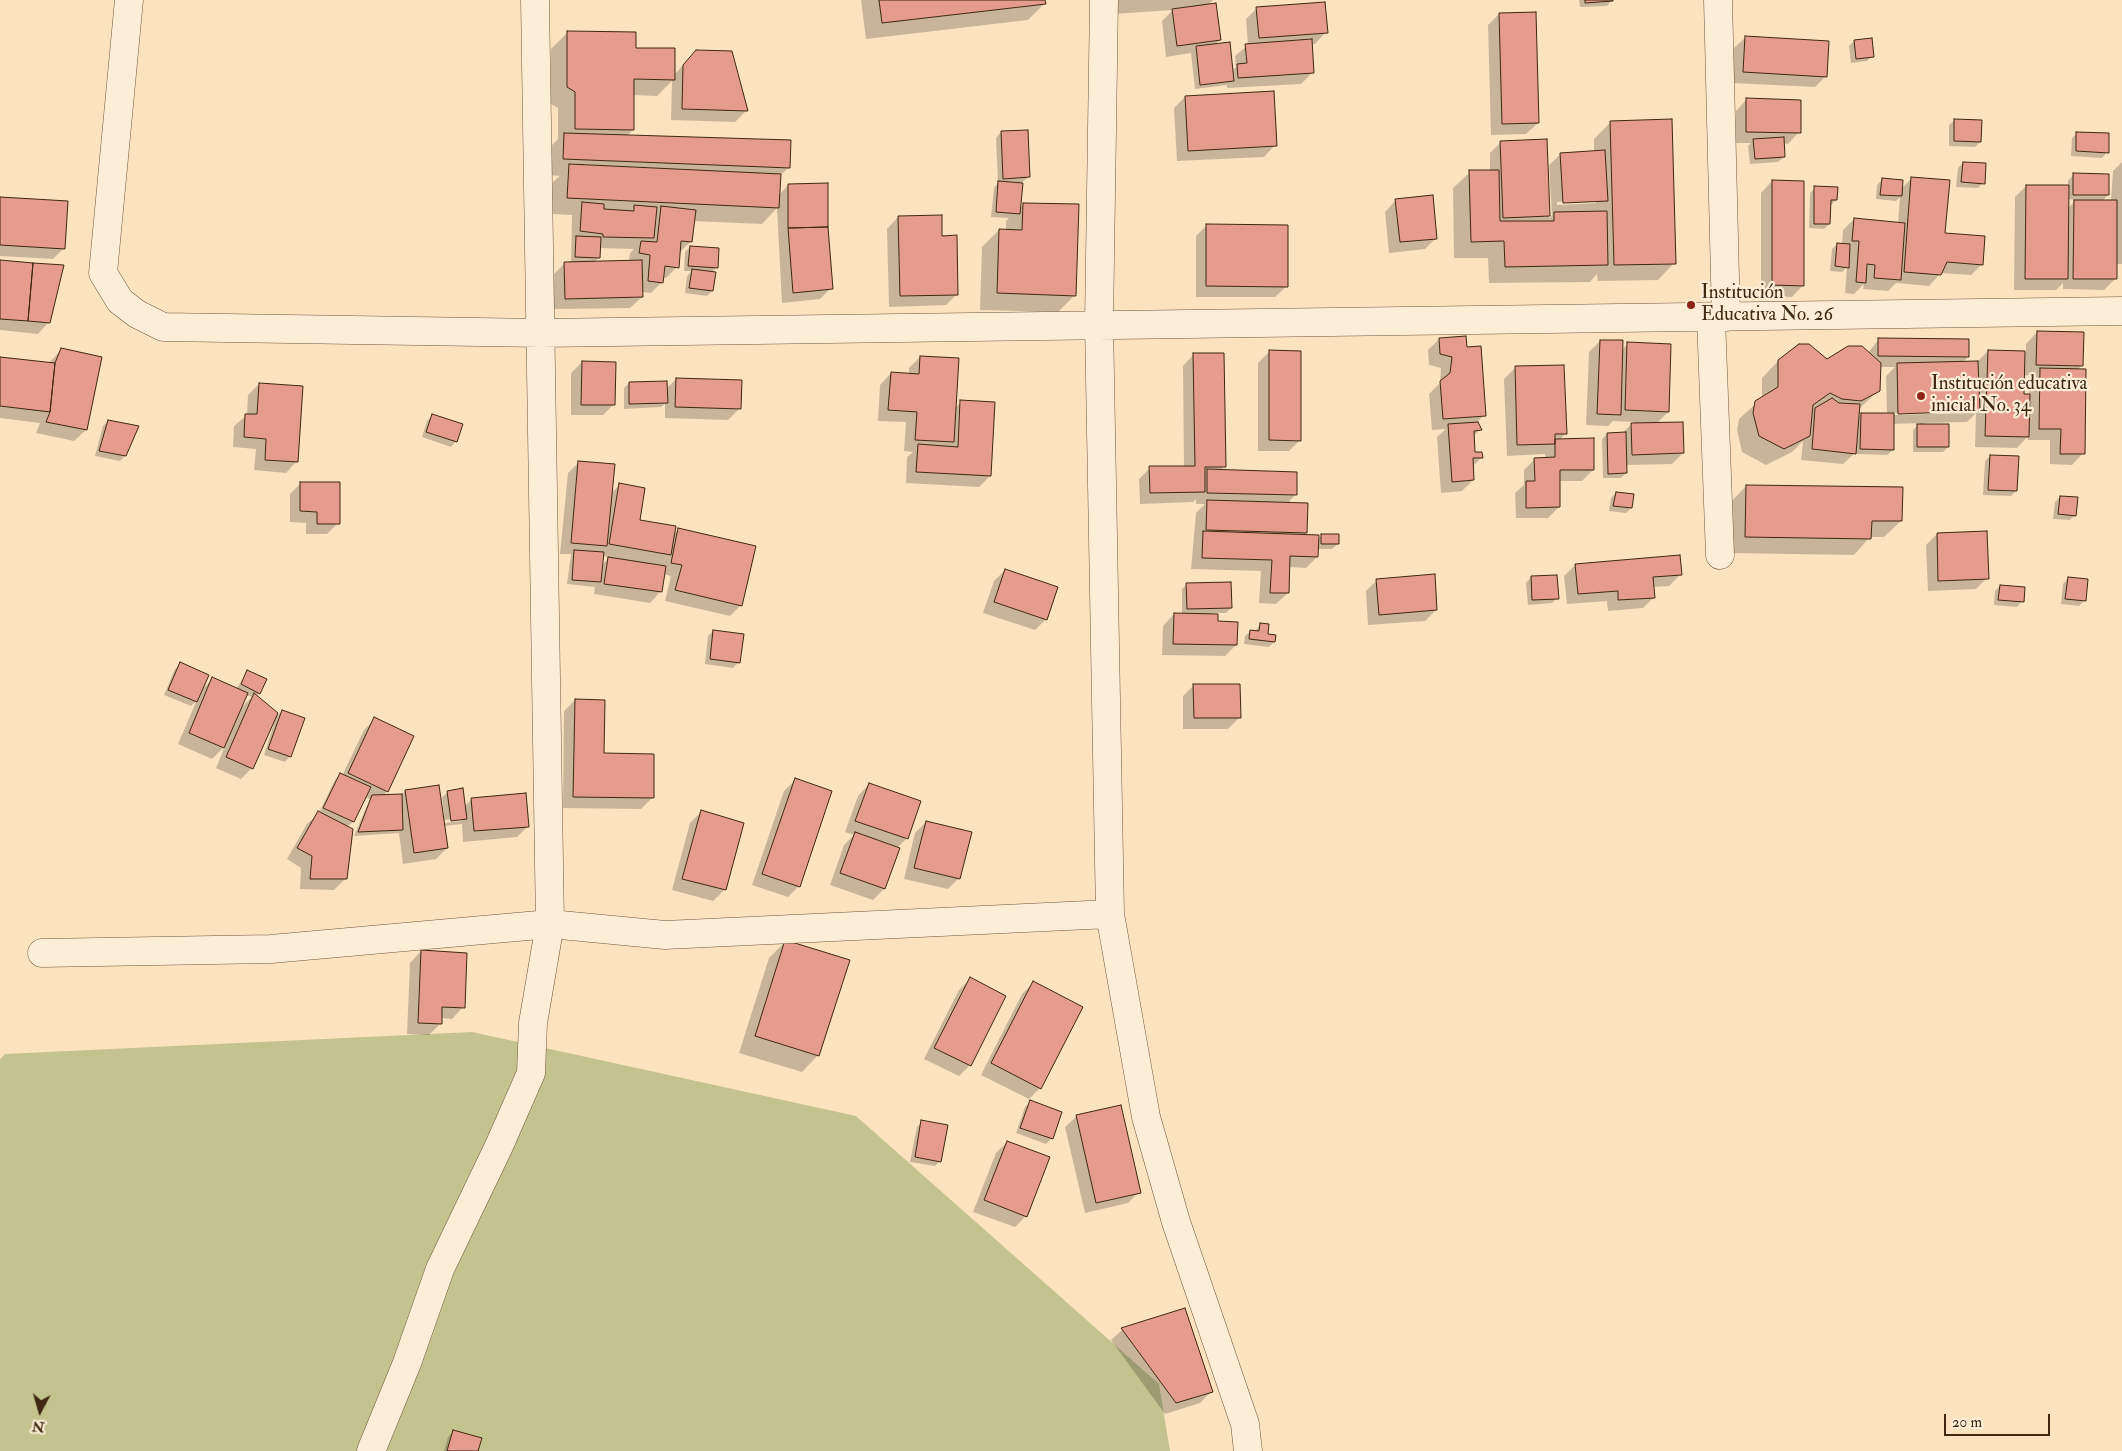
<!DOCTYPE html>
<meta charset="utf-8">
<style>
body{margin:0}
#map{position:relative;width:2122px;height:1451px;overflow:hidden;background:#fbe3c0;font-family:"IM FELL Double Pica",serif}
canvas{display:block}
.north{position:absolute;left:15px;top:1386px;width:50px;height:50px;-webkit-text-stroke:4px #fcedd6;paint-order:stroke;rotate:186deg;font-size:14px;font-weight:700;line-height:20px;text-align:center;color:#3f2710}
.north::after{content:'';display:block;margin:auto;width:18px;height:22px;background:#3f2710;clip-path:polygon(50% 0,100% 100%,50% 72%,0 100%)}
.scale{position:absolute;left:1944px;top:1414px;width:106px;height:22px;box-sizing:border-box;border:2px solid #3f2710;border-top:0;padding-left:6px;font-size:15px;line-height:18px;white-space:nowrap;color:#3f2710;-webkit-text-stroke:4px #fcedd6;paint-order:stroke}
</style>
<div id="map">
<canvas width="2122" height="1451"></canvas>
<div class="north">N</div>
<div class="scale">20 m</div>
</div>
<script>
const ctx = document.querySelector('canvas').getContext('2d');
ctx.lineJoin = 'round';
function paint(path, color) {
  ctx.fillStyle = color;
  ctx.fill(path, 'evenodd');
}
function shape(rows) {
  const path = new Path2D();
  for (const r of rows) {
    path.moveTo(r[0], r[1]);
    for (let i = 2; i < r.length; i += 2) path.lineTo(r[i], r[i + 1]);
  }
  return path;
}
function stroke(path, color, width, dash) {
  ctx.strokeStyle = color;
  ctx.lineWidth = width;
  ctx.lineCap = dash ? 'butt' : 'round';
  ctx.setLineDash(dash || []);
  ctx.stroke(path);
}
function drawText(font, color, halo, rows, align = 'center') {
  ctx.font = font + ' "IM FELL Double Pica",serif';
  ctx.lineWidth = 4.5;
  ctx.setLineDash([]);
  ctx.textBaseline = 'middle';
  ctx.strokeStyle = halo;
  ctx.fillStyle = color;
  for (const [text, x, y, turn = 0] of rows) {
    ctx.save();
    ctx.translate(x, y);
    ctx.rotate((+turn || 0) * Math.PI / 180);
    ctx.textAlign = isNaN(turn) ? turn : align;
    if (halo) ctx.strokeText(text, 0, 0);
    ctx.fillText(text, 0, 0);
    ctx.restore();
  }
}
const green = shape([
 [472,1032,856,1116,1159,1384,1170,1451,0,1451,0,1059,5,1054]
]);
const shadow = shape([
 [861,0,1044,0,1045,3,1028,20,866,39],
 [1112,0,1213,0,1208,5,1220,40,1214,45,1232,70,1236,67,1235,56,1248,45,1246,19,1257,8,1326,32,1315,44,1311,44,1313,72,1301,84,1227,88,1227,85,1195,89,1191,53,1166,57,1162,21,1173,10,1113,14],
 [1579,0,1612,0,1607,6,1580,7],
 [1499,14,1538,123,1526,134,1491,135,1488,25],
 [568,32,635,50,673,76,685,63,746,111,735,122,671,120,672,81,657,96,633,95,633,129,627,136,789,167,780,176,779,195,788,185,826,185,831,288,820,299,782,303,777,208,762,224,693,221,691,241,680,252,677,267,666,278,663,278,662,282,651,293,642,292,642,297,630,308,554,309,554,274,565,263,571,263,572,215,551,214,553,182,560,176,547,175,547,150,558,139,558,108,551,104,551,49],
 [599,248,634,249,630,253,629,262,594,262,599,258],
 [1746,37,1826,76,1815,87,1732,83,1734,48],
 [1854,41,1872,56,1867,61,1851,63,1849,46],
 [1185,97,1275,145,1264,157,1177,161,1174,108],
 [1747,99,1799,132,1788,144,1783,143,1784,157,1778,162,1750,164,1748,146,1751,143,1735,143,1736,111],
 [1955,120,1980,142,1975,147,1949,146,1949,125],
 [1611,122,1674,263,1658,280,1598,281,1597,274,1590,282,1489,283,1488,258,1454,258,1453,188,1470,172,1490,171,1490,153,1501,142,1545,141,1549,219,1552,215,1549,165,1561,154,1594,152,1594,139],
 [1596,200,1596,203,1557,205,1557,202],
 [1001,132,1029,177,1022,182,1020,208,1023,204,1075,295,1058,312,980,310,982,247,999,230,1006,230,1006,221,1009,218,991,217,994,188,998,183,996,138],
 [2077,133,2107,152,2102,158,2071,156,2072,138],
 [2122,162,2122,264,2115,264,2115,279,2104,290,2063,289,2063,283,2056,290,2014,290,2015,197,2026,186,2068,187,2068,180,2074,175,2108,195,2102,201,2111,201,2113,171],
 [2068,199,2076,200,2068,208],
 [1963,163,1983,183,1978,188,1956,187,1958,168],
 [1912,178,1944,234,1982,264,1971,275,1941,273,1929,286,1896,283,1888,291,1863,289,1864,284,1854,294,1845,293,1847,267,1842,272,1830,271,1832,249,1837,244,1842,244,1843,230,1854,219,1898,223,1900,197,1896,201,1876,199,1877,185,1883,179,1901,189],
 [1772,181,1803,285,1792,297,1761,296,1761,193],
 [1815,188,1836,200,1831,205,1829,224,1824,229,1809,228,1810,193],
 [0,198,64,248,53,259,0,256],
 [1396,200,1436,238,1425,249,1389,253,1385,212],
 [898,217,941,237,957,294,946,305,889,307,887,229],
 [1207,225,1287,286,1275,297,1196,297,1196,236],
 [690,247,716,268,711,273,712,291,707,296,685,293,687,276,692,271,684,271,685,252],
 [0,261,49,322,38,334,0,330],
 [2037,332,2082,365,2077,370,2083,453,2072,465,2050,464,2050,440,2028,440,2028,436,2017,448,1975,447,1976,413,1967,422,1924,423,1948,447,1943,452,1913,452,1913,430,1920,423,1893,424,1893,450,1887,455,1856,454,1856,452,1843,464,1801,460,1803,441,1792,452,1766,465,1742,452,1737,430,1739,419,1762,398,1762,378,1779,360,1827,361,1868,353,1879,339,1968,357,1962,363,1977,362,1988,351,2026,352,2026,344],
 [1880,367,1895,367,1886,376,1887,414,1862,414,1858,418,1859,409,1879,390],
 [2023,375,2034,376,2029,381,2029,395,2023,395],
 [1969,410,1969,413,1892,415,1892,413],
 [1439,339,1466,348,1484,415,1477,422,1480,429,1473,437,1474,453,1482,457,1472,467,1473,480,1462,491,1441,493,1437,437,1446,429,1432,430,1429,394,1440,383,1441,368,1429,365,1428,350],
 [1600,341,1622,350,1628,344,1668,412,1656,424,1683,453,1672,464,1626,465,1626,473,1621,478,1603,478,1602,439,1607,434,1622,433,1634,422,1613,421,1608,426,1586,425,1589,352],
 [61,350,86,430,74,441,36,433,40,423,0,418,0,358,49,363],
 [1269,352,1300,440,1289,451,1258,451,1258,363],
 [1194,354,1224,467,1220,471,1295,495,1287,504,1306,533,1303,536,1317,540,1322,535,1338,544,1332,549,1317,549,1317,557,1306,568,1288,567,1288,593,1276,604,1259,603,1261,571,1191,569,1196,513,1205,504,1196,504,1196,499,1193,502,1140,504,1139,479,1150,468,1184,467,1183,366],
 [920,357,955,408,961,402,990,476,979,487,906,483,907,457,913,452,904,451,906,422,878,421,880,385,891,373,909,375,909,368],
 [582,362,614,404,603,415,571,415,571,373],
 [1516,367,1566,433,1559,440,1593,470,1582,481,1559,481,1559,507,1548,518,1516,518,1515,493,1524,485,1524,470,1535,459,1545,459,1545,454,1507,456,1504,379],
 [676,379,739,409,728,420,665,418,665,404,661,407,624,409,624,388,629,383,666,389],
 [259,384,297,461,286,473,254,470,256,449,233,447,234,426,247,415,248,395],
 [433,415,456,441,451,447,422,437,427,421],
 [108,421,125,456,120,461,95,456,103,426],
 [1990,456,2016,491,2011,496,1983,495,1985,461],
 [579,462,610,494,620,485,638,521,673,535,679,529,741,605,730,616,665,601,671,576,664,574,661,591,650,603,594,594,595,587,567,584,571,554,560,554,568,473],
 [602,556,610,557,601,566],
 [301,483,338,523,327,534,306,534,306,523,290,522,290,494],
 [1746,486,1901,521,1884,537,1870,537,1854,555,1729,553,1730,503],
 [1616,493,1631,508,1626,513,1609,511,1611,498],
 [2060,497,2075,515,2070,520,2053,519,2055,502],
 [1937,534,1987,578,1976,589,1928,591,1926,545],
 [1575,565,1681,574,1669,586,1653,587,1654,597,1643,608,1608,611,1607,601,1567,604,1564,576],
 [1005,570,1046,619,1035,630,983,613,994,581],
 [1531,577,1557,598,1552,603,1528,605,1526,583],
 [2068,578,2085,600,2079,606,2061,604,2063,584],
 [1377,580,1436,610,1425,621,1368,625,1366,591],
 [1187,584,1231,608,1226,613,1210,613,1236,645,1225,656,1162,655,1163,626,1174,614,1182,615,1182,589],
 [2000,586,2022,601,2017,607,1994,605,1995,591],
 [1261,624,1267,635,1274,642,1269,647,1244,644,1245,636,1251,631,1255,631],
 [713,631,739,662,733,668,705,664,708,636],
 [180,664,201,690,213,679,236,689,248,672,259,693,256,697,252,768,241,779,216,768,225,746,212,759,178,744,197,700,191,706,164,695,175,669],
 [246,695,252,697,240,709],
 [1194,685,1240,717,1228,729,1183,729,1183,696],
 [575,700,603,755,652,798,641,809,563,808,564,711],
 [282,711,290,756,285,762,264,755,276,717],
 [375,719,387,791,383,796,401,795,405,791,442,815,444,815,442,797,448,792,464,807,472,799,528,826,517,837,463,842,462,824,444,826,447,848,436,859,403,864,399,833,354,836,370,799,365,797,353,822,347,827,346,878,334,890,300,889,301,868,287,859,307,824,319,813,335,780,340,774,342,776,364,730],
 [461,818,461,821,444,823,444,820],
 [795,780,799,886,788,897,752,885,784,791],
 [869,784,907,838,897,848,884,889,873,900,830,885,844,845,854,835,845,832,858,796],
 [701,812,743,823,724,890,713,901,672,890,690,823],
 [926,822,959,878,948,889,904,879,915,833],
 [786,941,818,1055,802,1072,739,1053,769,958],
 [421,951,463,1007,452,1019,441,1018,440,1024,429,1035,407,1034,410,963],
 [970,979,970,1065,959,1076,924,1059,959,990],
 [1033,983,1040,1088,1029,1099,981,1075,1022,994],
 [1030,1102,1052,1138,1046,1144,1016,1133,1025,1107],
 [1077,1116,1139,1192,1128,1203,1085,1213,1065,1127],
 [922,1122,940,1161,935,1166,910,1162,917,1127],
 [1007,1142,1026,1216,1015,1227,973,1212,996,1153],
 [1184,1309,1211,1392,1200,1403,1165,1414,1111,1340,1122,1330],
 [454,1431,476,1451,444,1451,448,1437]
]);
const building = shape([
 [879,0,1045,0,1046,4,882,23,879,0],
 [1585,0,1613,0,1613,1,1585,3,1585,0],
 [1325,2,1328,33,1259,38,1256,7,1325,2],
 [1216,3,1221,40,1177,46,1172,9,1216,3],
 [1536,12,1539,123,1502,124,1499,13,1536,12],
 [567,31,636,32,636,48,675,48,675,80,634,79,634,130,575,129,575,92,567,87,567,31],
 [1745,36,1829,41,1827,77,1743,72,1745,36],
 [1872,38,1874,57,1856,59,1854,40,1872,38],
 [1312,39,1314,73,1238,78,1237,64,1247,63,1245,44,1312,39],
 [1230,42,1234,81,1200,85,1196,46,1230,42],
 [696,50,732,51,748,111,682,109,683,65,696,50],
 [1274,91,1277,146,1188,151,1185,96,1274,91],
 [1746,98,1801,100,1801,133,1746,132,1746,98],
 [1672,119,1676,264,1614,265,1610,121,1672,119],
 [1954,119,1982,120,1981,142,1954,141,1954,119],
 [1028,130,1030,177,1003,179,1001,131,1028,130],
 [2076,132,2109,133,2109,153,2076,151,2076,132],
 [564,133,791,140,790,168,563,159,564,133],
 [1784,137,1785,157,1755,159,1753,139,1784,137],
 [1547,139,1550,216,1503,218,1500,141,1547,139],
 [1605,150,1608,201,1563,203,1560,153,1605,150],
 [1963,162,1986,163,1985,184,1961,182,1963,162],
 [569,164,781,174,779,208,567,198,569,164],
 [1469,170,1499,170,1500,221,1554,221,1554,212,1607,211,1608,265,1505,267,1504,241,1471,242,1469,170],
 [2073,173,2109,174,2109,195,2073,195,2073,173],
 [1911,177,1950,180,1945,233,1985,236,1983,265,1947,262,1941,275,1904,272,1911,177],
 [1882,178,1903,180,1902,196,1880,195,1882,178],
 [1772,180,1804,181,1804,286,1772,285,1772,180],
 [998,181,1023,183,1020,214,996,212,998,181],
 [828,183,828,227,788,228,788,184,828,183],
 [2026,185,2069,185,2068,279,2025,279,2026,185],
 [1814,186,1838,187,1837,200,1831,200,1830,224,1814,224,1814,186],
 [1433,195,1437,239,1400,242,1395,199,1433,195],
 [0,197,68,201,65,249,0,245,0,197],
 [2074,200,2117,200,2117,279,2073,279,2074,200],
 [582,202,604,204,604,209,634,211,634,205,657,207,654,238,603,237,603,234,580,231,582,202],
 [1023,203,1079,204,1076,296,997,293,999,229,1022,230,1023,203],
 [661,206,696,210,692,242,681,241,679,268,665,266,663,283,648,281,650,255,639,253,641,241,657,242,661,206],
 [942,215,942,236,957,235,958,295,900,296,898,216,942,215],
 [1854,218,1905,223,1901,280,1874,278,1875,265,1867,264,1866,283,1856,282,1859,241,1852,241,1854,218],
 [1206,224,1288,225,1288,287,1206,286,1206,224],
 [828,227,833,289,793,293,788,228,828,227],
 [576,236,601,237,600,258,575,257,576,236],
 [1837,243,1850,244,1849,268,1835,266,1837,243],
 [690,246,719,248,718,268,688,266,690,246],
 [0,260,33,263,28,321,0,319,0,260],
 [642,260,643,297,565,299,564,262,642,260],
 [33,263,64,265,50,323,28,321,33,263],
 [692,269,716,272,713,291,689,288,692,269],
 [2037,331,2084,332,2083,366,2036,365,2037,331],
 [1466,336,1467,347,1481,346,1486,416,1443,419,1440,381,1450,373,1452,357,1440,354,1439,338,1466,336],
 [1878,338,1969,339,1969,357,1878,356,1878,338],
 [1600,340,1623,340,1621,415,1597,414,1600,340],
 [1627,342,1671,344,1669,412,1625,410,1627,342],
 [1799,344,1809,344,1827,359,1848,346,1862,346,1881,363,1880,391,1861,401,1842,399,1830,393,1813,405,1810,436,1784,449,1759,436,1753,413,1755,401,1778,387,1778,360,1799,344],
 [61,348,102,357,87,430,46,422,50,412,55,363,61,348],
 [1269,350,1301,351,1301,441,1269,440,1269,350],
 [1988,350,2025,351,2024,394,2030,394,2029,437,1985,436,1988,350],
 [1193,353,1224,353,1226,467,1205,467,1205,492,1150,493,1149,466,1195,466,1193,353],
 [920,356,959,358,954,442,915,440,917,412,888,410,891,372,919,374,920,356],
 [0,357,55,363,50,412,0,406,0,357],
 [582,361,616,362,615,405,581,405,582,361],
 [1978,361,1980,411,1898,414,1897,363,1978,361],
 [1564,365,1567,434,1555,434,1555,444,1517,445,1515,366,1564,365],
 [2040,368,2086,369,2085,454,2060,454,2061,429,2039,429,2040,368],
 [676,378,742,380,741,409,675,407,676,378],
 [667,381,668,403,629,404,629,382,667,381],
 [259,383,303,386,298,462,265,460,266,439,244,437,245,414,257,414,259,383],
 [1832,398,1839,403,1860,404,1856,454,1812,449,1815,408,1832,398],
 [960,400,995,402,991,476,916,472,918,444,958,447,960,400],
 [1861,413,1894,413,1894,450,1860,449,1861,413],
 [432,414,463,424,457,442,426,432,432,414],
 [108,420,139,426,126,456,99,451,108,420],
 [1478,422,1482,430,1474,431,1475,452,1482,452,1483,458,1473,458,1474,480,1452,482,1448,424,1478,422],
 [1683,422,1684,453,1632,455,1631,423,1683,422],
 [1917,424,1949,424,1949,447,1917,447,1917,424],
 [1626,432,1627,473,1608,474,1607,433,1626,432],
 [1594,438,1594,470,1560,470,1560,507,1526,508,1526,481,1535,481,1534,458,1555,457,1555,439,1594,438],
 [1990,455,2019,456,2017,491,1988,490,1990,455],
 [578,461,615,464,607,546,571,543,578,461],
 [1207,469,1297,472,1297,495,1207,493,1207,469],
 [300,482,340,482,340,524,317,524,317,512,300,511,300,482],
 [619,483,645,488,640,520,676,526,671,555,609,544,619,483],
 [1746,485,1903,487,1902,521,1872,521,1871,539,1745,537,1746,485],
 [1616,492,1634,494,1632,508,1613,506,1616,492],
 [2060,496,2078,497,2076,516,2058,514,2060,496],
 [1207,500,1308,503,1307,533,1206,530,1207,500],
 [678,528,756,546,742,606,675,590,682,565,671,563,678,528],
 [1203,531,1319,535,1318,557,1290,556,1289,593,1270,593,1272,560,1202,558,1203,531],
 [1987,531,1989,579,1938,581,1937,533,1987,531],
 [1321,534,1339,534,1339,544,1321,544,1321,534],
 [574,550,604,552,601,582,572,580,574,550],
 [1680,555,1682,575,1653,577,1655,598,1618,600,1618,591,1578,594,1575,564,1680,555],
 [608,557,666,566,662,592,604,584,608,557],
 [1005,569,1058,587,1047,620,994,602,1005,569],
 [1435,574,1437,610,1379,615,1376,579,1435,574],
 [1557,575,1559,599,1532,600,1531,576,1557,575],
 [2068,577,2088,579,2086,601,2065,599,2068,577],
 [1231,582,1232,608,1187,609,1186,583,1231,582],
 [2000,585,2025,587,2024,602,1998,600,2000,585],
 [1174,613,1218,614,1218,621,1238,622,1237,645,1173,644,1174,613],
 [1260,623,1269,624,1268,634,1276,635,1275,642,1249,639,1250,630,1259,631,1260,623],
 [713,630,744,634,740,663,710,659,713,630],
 [180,662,209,675,197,702,168,690,180,662],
 [247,670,267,679,260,694,241,684,247,670],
 [212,677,248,693,224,748,189,733,212,677],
 [1193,684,1240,684,1241,718,1194,718,1193,684],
 [254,693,278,713,253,769,226,757,254,693],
 [575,699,605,700,604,753,654,754,654,798,573,797,575,699],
 [282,710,305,718,291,757,268,749,282,710],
 [374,717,414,736,388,792,348,773,374,717],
 [340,773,371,787,354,822,323,808,340,773],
 [795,778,832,791,800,887,762,874,795,778],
 [869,783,921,801,908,839,855,821,869,783],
 [439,785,448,848,414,853,405,790,439,785],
 [463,788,467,819,451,821,447,791,463,788],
 [526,793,529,827,474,831,471,798,526,793],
 [402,794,403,830,358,832,372,795,402,794],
 [701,810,744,823,726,890,682,879,701,810],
 [318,811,353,829,347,879,310,879,312,856,297,848,318,811],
 [926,821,972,832,960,879,914,868,926,821],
 [855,832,900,848,885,889,840,873,855,832],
 [785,940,850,960,819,1056,755,1036,785,940],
 [421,950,467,953,465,1008,442,1007,442,1024,418,1023,421,950],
 [970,977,1006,996,971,1066,934,1048,970,977],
 [1033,981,1083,1007,1041,1089,991,1063,1033,981],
 [1030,1100,1062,1112,1053,1139,1020,1128,1030,1100],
 [1121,1105,1141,1193,1096,1203,1076,1115,1121,1105],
 [921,1120,948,1125,941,1162,915,1157,921,1120],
 [1007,1141,1050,1157,1027,1217,984,1200,1007,1141],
 [1185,1308,1213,1392,1176,1403,1121,1328,1185,1308],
 [453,1430,482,1438,478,1451,447,1451,453,1430]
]);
const street = shape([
 [129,0,103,273,120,301,137,314,163,327,541,333,2122,311],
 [1104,0,1099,323,1110,914,1146,1117,1176,1222,1245,1424,1248,1451],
 [1718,0,1726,317],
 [1711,318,1720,555],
 [42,953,271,949,550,924,665,935,1110,914],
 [371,1451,407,1363,440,1269,499,1146,531,1073,533,1023,550,924,535,0]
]);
const markers = [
 [1691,305,5,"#8f2418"],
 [1921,396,5,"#8f2418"]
];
const poiNames = [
 ["Institución",1701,294],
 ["Educativa No. 26",1701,316],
 ["Institución educativa",1931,385],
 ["inicial No. 34",1931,407]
];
paint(green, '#c4c28e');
paint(shadow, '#0003');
paint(building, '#e59c8c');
stroke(building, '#3f2710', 1);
stroke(street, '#6e563c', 29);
stroke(street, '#fcedd6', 28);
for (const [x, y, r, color] of markers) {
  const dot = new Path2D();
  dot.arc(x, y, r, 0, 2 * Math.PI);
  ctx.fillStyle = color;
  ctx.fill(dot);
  stroke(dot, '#fcedd6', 2);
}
drawText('19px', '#3f2710', '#fcedd6', poiNames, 'left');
</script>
